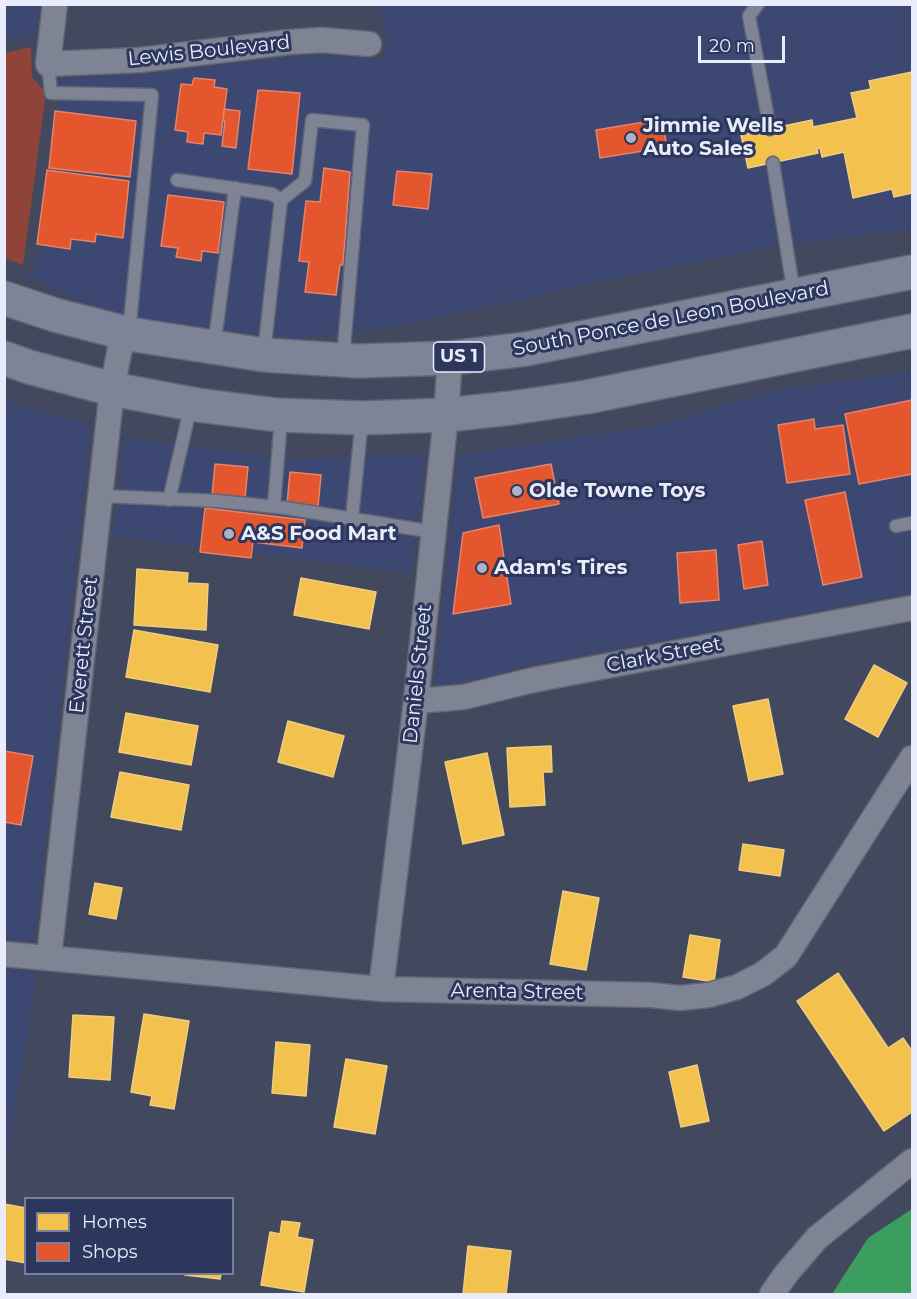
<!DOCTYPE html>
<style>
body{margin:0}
#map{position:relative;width:917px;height:1299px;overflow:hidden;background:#42485e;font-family:Montserrat,sans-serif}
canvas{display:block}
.frame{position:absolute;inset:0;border:6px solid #e8ecfb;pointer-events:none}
.legend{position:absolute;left:24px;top:1197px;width:210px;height:78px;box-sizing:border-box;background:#2d375d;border:2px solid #787f9c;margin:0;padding:8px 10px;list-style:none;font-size:18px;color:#e8ecfb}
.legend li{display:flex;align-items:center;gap:12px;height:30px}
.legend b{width:30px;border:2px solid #787f9c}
.scale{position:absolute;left:698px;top:36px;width:87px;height:27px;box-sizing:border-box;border:3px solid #e8ecfb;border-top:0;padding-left:8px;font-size:18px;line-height:21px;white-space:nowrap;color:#e8ecfb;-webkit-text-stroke:4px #2d375d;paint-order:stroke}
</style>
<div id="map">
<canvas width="917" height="1299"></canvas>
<div class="frame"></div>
<ul class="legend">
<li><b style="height:16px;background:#f2c14e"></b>Homes</li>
<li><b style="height:16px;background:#e4572e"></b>Shops</li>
</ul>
<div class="scale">20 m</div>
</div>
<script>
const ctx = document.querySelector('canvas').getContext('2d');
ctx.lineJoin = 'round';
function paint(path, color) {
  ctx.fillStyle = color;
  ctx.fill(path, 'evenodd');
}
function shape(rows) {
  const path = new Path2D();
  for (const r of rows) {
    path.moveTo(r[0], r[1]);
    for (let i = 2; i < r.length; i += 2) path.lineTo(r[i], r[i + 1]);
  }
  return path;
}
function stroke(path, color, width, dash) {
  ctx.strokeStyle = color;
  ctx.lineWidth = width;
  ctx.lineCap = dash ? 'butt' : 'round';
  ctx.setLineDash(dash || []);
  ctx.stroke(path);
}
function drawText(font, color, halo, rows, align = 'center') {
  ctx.font = font + ' Montserrat,sans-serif';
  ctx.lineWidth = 6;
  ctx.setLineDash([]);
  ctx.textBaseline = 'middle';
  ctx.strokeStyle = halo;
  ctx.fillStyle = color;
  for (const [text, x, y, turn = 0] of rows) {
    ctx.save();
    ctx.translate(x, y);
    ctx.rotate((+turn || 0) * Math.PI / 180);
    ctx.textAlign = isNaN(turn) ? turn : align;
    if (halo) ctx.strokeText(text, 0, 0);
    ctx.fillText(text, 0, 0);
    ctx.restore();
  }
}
const built = shape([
 [4,5,38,5,34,40,26,35,5,40],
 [379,5,912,5,912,229,779,246,608,280,403,325,293,339,110,314,24,274,37,267,60,95,57,86,52,80,63,81,64,78,143,75,292,57,323,55,385,60,386,31],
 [912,372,912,593,529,665,460,683,435,685,459,454,477,453,666,424,774,390],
 [4,400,91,425,34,941,5,939],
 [125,435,146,441,293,459,425,455,412,573,113,536],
 [5,969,37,971,5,1174,4,969]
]);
const green = shape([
 [31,47,32,77,46,93,23,265,5,258,4,53]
]);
const water = shape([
 [912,1209,912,1294,832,1294,868,1238]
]);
const homes = shape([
 [912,72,912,193,894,197,892,189,853,198,844,152,822,157,820,148,817,149,818,153,748,168,741,135,812,120,813,127,857,118,851,93,871,89,869,81,912,72],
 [137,569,188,573,187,583,208,584,206,630,134,625,137,569],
 [301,578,376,592,369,629,294,615,301,578],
 [134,630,218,645,210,692,126,677,134,630],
 [874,665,907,683,878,737,845,719,874,665],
 [768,699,783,774,749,781,733,706,768,699],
 [126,713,198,726,191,765,119,752,126,713],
 [288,721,344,736,333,777,278,762,288,721],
 [551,746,552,772,543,772,545,805,510,807,507,748,551,746],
 [487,753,504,835,463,844,445,762,487,753],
 [120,772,189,785,181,830,111,817,120,772],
 [743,844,784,850,780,876,739,870,743,844],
 [95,883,122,888,116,919,89,914,95,883],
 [563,891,599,898,586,970,550,964,563,891],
 [690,935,720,940,714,982,683,977,690,935],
 [838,973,888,1048,903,1038,912,1051,912,1112,884,1131,797,1001,838,973],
 [144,1014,189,1021,174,1109,150,1105,152,1096,131,1092,144,1014],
 [73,1015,114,1017,110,1080,69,1077,73,1015],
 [276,1042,310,1045,306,1096,272,1093,276,1042],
 [346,1059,387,1066,375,1134,334,1127,346,1059],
 [697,1065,709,1121,681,1127,669,1072,697,1065],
 [4,1204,26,1208,26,1263,4,1259,4,1204],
 [282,1221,300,1223,297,1237,313,1240,304,1292,261,1285,270,1232,280,1234,282,1221],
 [468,1246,511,1251,506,1294,463,1294,468,1246],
 [186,1274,221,1274,220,1279,185,1275,186,1274]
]);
const shops = shape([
 [194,78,215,80,214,87,227,89,221,135,204,133,203,144,187,142,188,132,175,130,181,84,192,85,194,78],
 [258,90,300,93,292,174,248,169,258,90],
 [224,109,240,111,236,148,222,146,225,121,223,120,224,109],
 [55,111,136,121,130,177,49,168,55,111],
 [662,119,667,147,600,158,596,130,662,119],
 [324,168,350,172,343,265,340,265,336,295,305,292,309,262,299,261,306,201,320,202,324,168],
 [47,170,129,181,123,238,96,234,95,242,71,239,70,249,37,244,47,170],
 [397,171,432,174,428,209,393,205,397,171],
 [168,195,224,202,218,253,202,251,201,261,176,257,178,248,161,246,168,195],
 [912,400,912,474,859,484,845,414,912,400],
 [814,419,815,429,843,425,850,474,787,483,778,425,814,419],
 [215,464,248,467,245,498,212,495,215,464],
 [551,464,559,504,483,518,475,478,551,464],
 [290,472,321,475,318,507,287,504,290,472],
 [845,492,862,577,823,585,805,500,845,492],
 [205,508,305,520,302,548,253,542,251,558,200,552,205,508],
 [499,525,511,604,453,614,463,533,499,525],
 [762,541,768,585,744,589,738,545,762,541],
 [716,550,719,600,680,603,677,553,716,550],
 [4,751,33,756,21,825,4,822,4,751]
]);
const service = shape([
 [758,4,749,16,770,129],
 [48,64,51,93,152,95,129,333],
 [773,163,794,294],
 [177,180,272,194,281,200],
 [214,347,235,188],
 [264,353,281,200,305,181,312,120,363,125,343,359],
 [101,496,218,501,286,508,434,532],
 [169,500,191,405],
 [274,506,281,418],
 [352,518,362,418],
 [896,526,912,523]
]);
const minor = shape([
 [55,4,48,64,140,60,289,42,322,40,369,44],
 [416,701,464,697,533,680,912,608],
 [4,954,381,989,651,995,680,998,709,995,737,987,763,974,786,956,912,758],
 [49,957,112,389,123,333],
 [381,989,416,701,446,415,450,358],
 [772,1294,786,1274,817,1238,912,1161]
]);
const trunk = shape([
 [4,298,55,315,129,334,264,355,358,361,450,358,526,349,912,272],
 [4,358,29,367,112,389,197,405,277,415,362,418,446,415,511,408,587,397,912,331]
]);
const markers = [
 [631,138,6,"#aeb3c4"],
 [517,491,6,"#aeb3c4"],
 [229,534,6,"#aeb3c4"],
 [482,568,6,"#aeb3c4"]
];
const shields = [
 [459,357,51]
];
const shieldNames = [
 ["US 1",459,357]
];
const streetNames = [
 ["Lewis Boulevard",209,51,-6],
 ["South Ponce de Leon Boulevard",671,319,-11],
 ["Everett Street",84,645,-84],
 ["Clark Street",664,655,-11],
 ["Daniels Street",418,674,-84],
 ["Arenta Street",517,992,1]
];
const poiNames = [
 ["Jimmie Wells",643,126],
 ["Auto Sales",643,149],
 ["Olde Towne Toys",529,491],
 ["A&S Food Mart",241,534],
 ["Adam's Tires",494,568]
];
paint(built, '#3c4772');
paint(green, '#8f4339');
paint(water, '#3b9e5f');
paint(homes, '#f2c14e');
stroke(homes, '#efce82', 1.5);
paint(shops, '#e4572e');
stroke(shops, '#e5846c', 1.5);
stroke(service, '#616576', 15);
stroke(minor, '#616576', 27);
stroke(trunk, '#616576', 36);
stroke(service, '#7f8494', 12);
stroke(minor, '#7f8494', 24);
stroke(trunk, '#7e8498', 33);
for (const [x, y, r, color] of markers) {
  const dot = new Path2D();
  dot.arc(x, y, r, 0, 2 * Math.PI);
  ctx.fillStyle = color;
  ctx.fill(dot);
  stroke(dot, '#2d375d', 2);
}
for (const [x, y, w] of shields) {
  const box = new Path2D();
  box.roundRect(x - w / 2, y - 15, w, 30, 4.5);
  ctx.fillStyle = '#2d375d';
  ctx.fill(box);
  stroke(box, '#e8ecfb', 1.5);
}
drawText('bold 18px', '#e8ecfb', null, shieldNames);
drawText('20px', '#e8ecfb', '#2d375d', streetNames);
drawText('bold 20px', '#e8ecfb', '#2d375d', poiNames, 'left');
</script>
